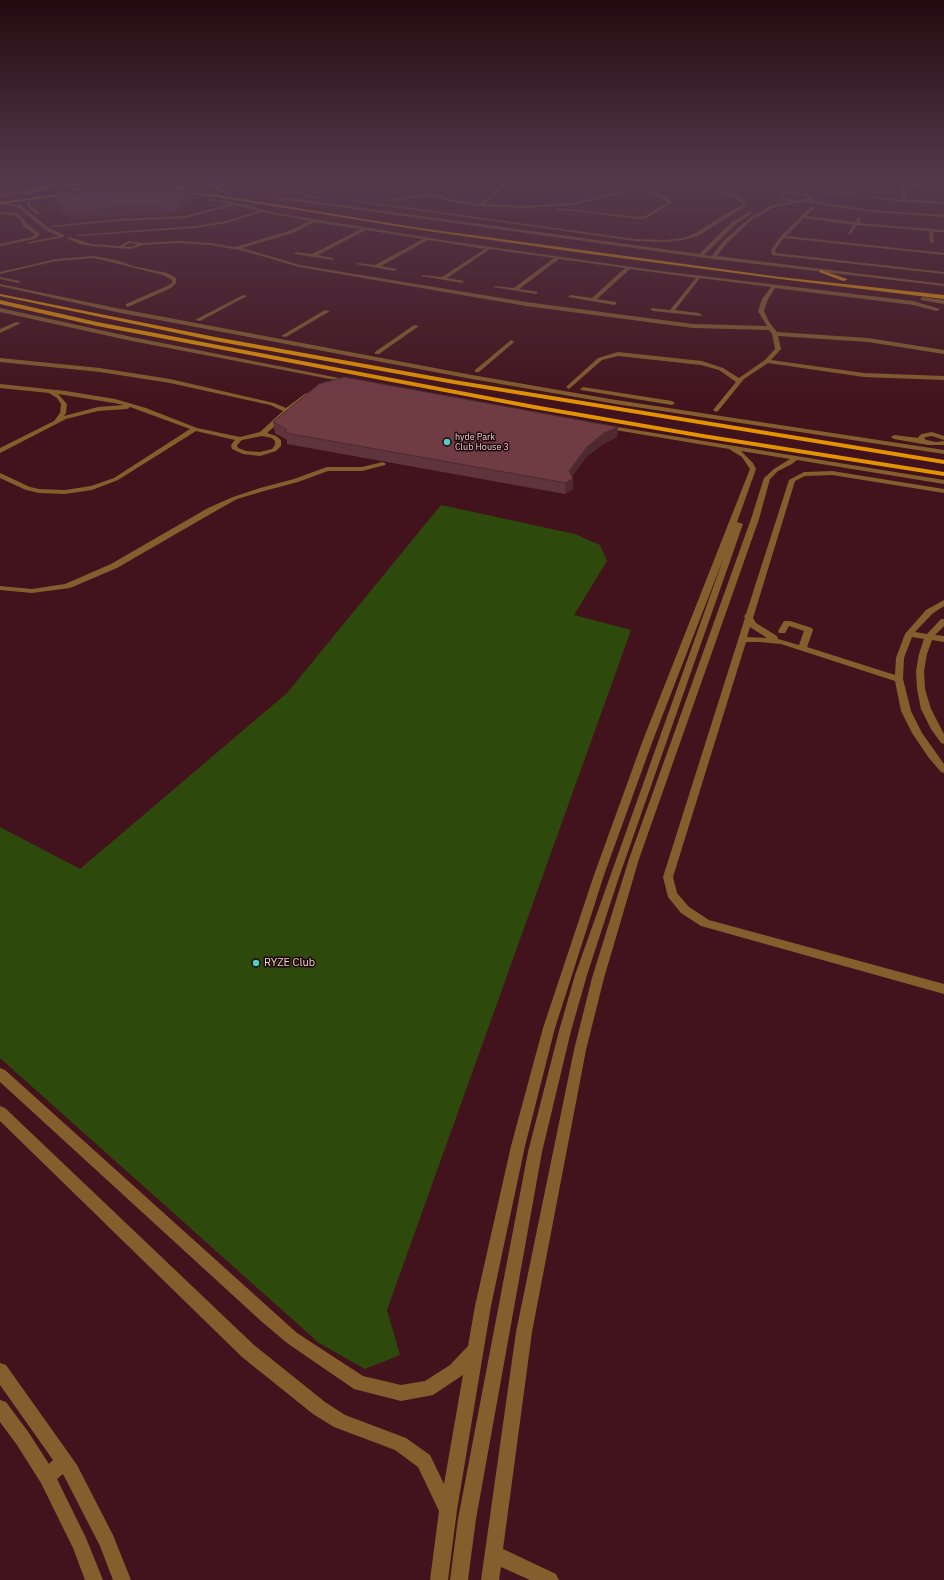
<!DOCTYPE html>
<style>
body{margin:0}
canvas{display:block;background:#42131c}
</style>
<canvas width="944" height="1580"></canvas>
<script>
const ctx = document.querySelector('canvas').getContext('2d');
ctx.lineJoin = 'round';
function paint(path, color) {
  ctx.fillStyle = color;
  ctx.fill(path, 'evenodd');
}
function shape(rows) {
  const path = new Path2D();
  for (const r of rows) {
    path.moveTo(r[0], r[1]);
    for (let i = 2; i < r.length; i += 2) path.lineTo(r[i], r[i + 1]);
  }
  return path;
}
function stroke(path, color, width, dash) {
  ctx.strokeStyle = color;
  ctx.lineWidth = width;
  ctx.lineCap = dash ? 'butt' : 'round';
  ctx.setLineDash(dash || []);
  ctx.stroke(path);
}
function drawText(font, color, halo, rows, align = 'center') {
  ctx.font = font + ' "IBM Plex Sans",sans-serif';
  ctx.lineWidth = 3;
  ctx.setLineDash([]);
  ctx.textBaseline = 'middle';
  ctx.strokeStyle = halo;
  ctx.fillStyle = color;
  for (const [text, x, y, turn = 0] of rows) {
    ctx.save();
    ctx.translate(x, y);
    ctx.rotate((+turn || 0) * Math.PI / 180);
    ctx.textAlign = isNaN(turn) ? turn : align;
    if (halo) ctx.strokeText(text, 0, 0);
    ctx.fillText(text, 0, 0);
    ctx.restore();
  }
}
const green = shape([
 [441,505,575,534,600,545,607,561,574,615,631,630,387,1310,400,1355,365,1369,319,1343,0,1058,0,827,80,869,287,693]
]);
const minor = shape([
 [51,182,56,182,33,191,0,197,0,195,31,189,51,182],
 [282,182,286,182,293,189,319,198,316,199,291,191,282,182],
 [412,182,416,182,420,187,428,192,454,200,479,204,493,194,503,182,507,182,495,196,484,204,523,206,573,203,639,187,691,182,644,189,668,198,672,202,647,218,639,219,555,209,557,208,639,217,645,216,668,202,639,189,573,205,523,208,480,206,453,202,433,196,381,202,379,201,427,194,418,189,412,182],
 [691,182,696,182,738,196,745,201,746,206,698,236,683,240,665,242,635,241,351,201,353,200,635,239,665,240,683,238,694,234,719,218,742,205,742,202,736,198,691,182],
 [743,182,748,182,774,190,803,193,810,195,814,199,811,201,871,210,944,215,944,217,871,212,806,202,795,203,775,207,753,219,728,242,717,256,944,284,944,286,713,259,289,200,261,199,289,198,699,254,733,221,749,212,751,212,751,214,737,223,704,255,712,256,724,240,751,217,773,205,790,202,780,199,779,195,782,193,773,192,743,182],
 [787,194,802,195,809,199,795,201,783,197,783,196,787,194],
 [917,184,944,185,944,187,917,186,907,188,905,190,905,199,944,202,944,204,903,202,872,198,874,197,901,199,901,190,905,186,917,184],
 [29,198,32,199,30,205,39,212,39,214,37,214,27,206,29,198],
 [208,198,242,204,270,212,449,241,660,271,913,301,940,309,937,311,913,305,775,288,768,299,764,311,769,322,777,332,868,338,944,350,944,354,868,342,778,336,781,349,771,360,864,373,944,376,944,380,864,377,768,363,744,379,718,411,716,412,713,410,736,382,719,370,701,365,618,356,602,360,569,389,566,387,567,386,598,358,618,352,702,361,723,368,739,378,765,360,775,349,772,334,769,330,693,328,526,306,299,267,244,251,210,245,178,243,143,245,131,249,92,246,79,244,67,238,69,237,92,244,119,246,129,241,141,243,178,241,210,243,235,247,289,231,310,221,262,212,227,223,195,228,78,236,76,235,195,226,226,221,258,211,235,205,185,218,118,221,53,227,51,226,118,219,185,216,231,204,207,200,208,198],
 [314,222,361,229,312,254,296,252,294,254,333,260,333,258,318,255,366,230,423,239,375,265,358,263,356,264,395,271,397,269,381,266,428,240,485,249,442,277,423,275,421,276,462,283,464,281,447,278,490,249,554,258,514,288,495,286,493,287,536,294,538,292,519,289,559,259,625,268,592,298,571,295,568,297,614,305,616,304,616,302,597,299,630,269,696,278,670,310,651,308,651,310,653,311,701,316,702,315,699,313,675,310,700,278,771,287,762,299,758,311,767,326,693,324,526,302,300,265,242,248,293,233,314,222],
 [130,243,137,244,137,245,131,247,124,246,130,243],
 [0,202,20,205,49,228,64,235,64,237,27,244,29,242,59,236,45,230,18,207,0,204,0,202],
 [812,206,815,207,806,216,855,222,859,218,861,219,859,223,944,230,944,232,933,232,934,242,932,243,930,242,929,231,857,225,850,235,848,234,853,225,804,218,786,236,944,253,944,255,784,238,775,250,776,253,944,272,944,274,772,255,771,250,781,236,812,206],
 [0,212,17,213,23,218,28,225,40,234,35,239,0,246,0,244,32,237,35,234,24,227,20,220,15,215,0,214,0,212],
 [94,256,116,260,133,266,167,273,176,278,176,283,171,288,128,307,126,306,126,304,167,286,172,283,172,280,163,275,94,258,56,261,0,274,0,272,56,259,94,256],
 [0,277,20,281,20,282,18,283,0,279,0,277],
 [0,284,116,308,472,375,616,400,944,450,944,454,616,404,472,379,116,312,0,286,0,284],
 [243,295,247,296,200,321,195,320,243,295],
 [923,297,944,300,944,304,921,300,920,299,923,297],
 [0,308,132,337,354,381,351,383,132,341,0,312,0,308],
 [325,310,330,311,286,337,281,336,325,310],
 [16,322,21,323,0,333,0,329,16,322],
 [414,325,419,326,379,354,375,354,375,352,414,325],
 [511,340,514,342,513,343,479,372,475,372,475,370,511,340],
 [0,358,100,368,170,379,274,403,286,408,306,393,311,394,267,433,276,436,281,440,281,446,276,451,260,456,243,454,232,449,231,445,235,440,196,431,118,480,92,490,65,494,39,493,26,490,0,478,0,473,30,487,39,489,65,490,91,486,114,478,190,429,130,407,127,409,98,411,66,419,0,453,0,448,54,421,60,413,61,404,57,398,49,393,0,388,0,384,66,391,115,399,146,408,197,428,240,437,260,432,283,411,270,405,170,383,100,372,0,362,0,358],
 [58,394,114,403,124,405,98,407,64,416,66,413,67,404,58,394],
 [262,436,272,438,275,441,275,445,272,449,260,452,246,451,238,448,237,445,242,440,262,436],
 [583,387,672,401,675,403,672,405,581,390,580,389,583,387],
 [605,425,944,480,944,484,797,460,792,464,778,471,770,479,759,519,639,859,604,978,586,1050,532,1332,503,1549,556,1574,559,1580,530,1580,501,1567,499,1580,481,1580,516,1332,574,1050,592,978,629,859,751,519,764,478,774,469,790,459,741,451,753,463,756,469,737,522,743,524,618,880,587,975,571,1031,542,1152,476,1519,468,1580,450,1580,458,1519,528,1152,559,1031,575,975,724,557,653,740,604,875,555,1028,525,1146,491,1306,457,1510,448,1580,430,1580,439,1511,418,1467,395,1450,334,1427,313,1414,242,1357,0,1121,0,1106,5,1108,254,1345,325,1402,345,1415,406,1438,430,1455,444,1484,463,1375,433,1395,401,1401,354,1389,287,1343,261,1321,0,1082,0,1068,5,1070,297,1333,363,1376,401,1385,425,1381,450,1365,468,1346,475,1306,511,1146,543,1028,594,875,643,740,750,469,742,457,729,449,603,428,602,427,605,425],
 [932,432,944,436,944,440,932,436,926,437,924,438,926,440,936,442,944,441,944,445,928,445,894,439,891,437,894,435,919,438,918,437,922,434,932,432],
 [383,462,386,464,385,465,362,471,328,471,298,482,264,491,237,499,214,512,117,568,70,588,32,593,0,590,0,586,32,589,65,584,111,564,208,508,233,497,260,488,294,479,327,467,362,467,383,462],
 [832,471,944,489,944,493,832,475,805,476,795,481,753,618,756,623,777,636,778,639,799,645,804,631,789,626,785,633,779,633,778,631,784,621,790,621,812,628,813,630,807,647,895,675,896,658,905,634,926,610,944,600,944,606,932,614,915,632,927,634,941,619,944,619,944,626,935,635,944,636,944,642,932,640,927,654,924,671,925,689,931,709,944,734,944,744,941,743,931,729,921,709,917,689,916,671,919,654,924,639,912,637,904,658,903,679,911,711,922,733,944,764,944,773,941,772,929,758,912,733,901,711,895,681,781,644,759,642,746,642,673,877,677,893,689,907,709,920,944,984,944,994,701,926,681,913,668,897,663,877,745,618,744,616,746,614,789,480,804,472,832,471],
 [750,627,767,638,747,637,750,627],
 [0,1363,6,1365,77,1465,113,1535,131,1580,113,1580,100,1546,63,1474,57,1479,86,1538,103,1580,85,1580,73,1548,41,1483,17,1445,0,1422,0,1400,6,1402,29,1433,49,1464,53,1460,0,1385,0,1363]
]);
const major = shape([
 [61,182,67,182,66,184,73,188,97,191,95,192,72,190,62,184,25,195,22,194,61,182],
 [200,182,207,182,213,186,229,192,227,193,211,188,204,183,180,189,147,189,180,187,200,182],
 [181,191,217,195,420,228,780,277,944,295,944,299,780,279,583,253,420,230,217,197,180,193,181,191],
 [76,192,75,194,0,204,0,202,76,192],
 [821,270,847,279,847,280,843,281,819,272,821,270],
 [0,294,215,337,454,380,944,460,944,464,454,384,215,341,0,296,0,294],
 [0,300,97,322,534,405,703,434,944,472,944,476,703,438,534,409,97,326,0,304,0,300]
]);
const wall = shape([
 [767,182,865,182,856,197,823,196,821,188,800,186,795,182,783,188,766,185],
 [54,197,195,199,183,207,181,211,163,211,163,212,149,214,71,219,56,204],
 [273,422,618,427,617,437,603,444,586,457,572,476,573,489,565,494,287,444,287,440,275,433]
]);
const shadedWall = shape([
 [784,182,795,182,783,188],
 [863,182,865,182,856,197,858,189],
 [194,191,195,199,183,207,181,211,179,204,182,199],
 [161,203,163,212,149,214,71,219,70,211],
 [618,427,617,437,603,444,586,457,569,481,573,478,573,489,565,494,566,483,569,471,587,447,604,433]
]);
const building = shape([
 [822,182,863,182,858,189,825,189,822,182],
 [112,188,142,188,194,191,182,199,179,204,161,203,161,205,147,206,70,211,54,197,88,189,112,188],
 [344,377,618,427,604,433,587,447,569,471,573,478,566,483,286,433,286,429,273,422,319,384,344,377]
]);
const markers = [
 [447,442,4,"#54cdc8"],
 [256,963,4,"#54cdc8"]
];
const farPoinames = [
 ["hyde Park",455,437],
 ["Club House 3",455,447]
];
const poiNames = [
 ["RYZE Club",264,963]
];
paint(green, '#2d490b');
paint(minor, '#845e2c');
paint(major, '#e39403');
paint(wall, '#5f343a');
paint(shadedWall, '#4e2a2f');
paint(building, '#6f3c43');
stroke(building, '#4e2a2f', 1);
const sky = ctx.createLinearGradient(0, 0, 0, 403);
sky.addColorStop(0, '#240a0f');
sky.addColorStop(0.45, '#54394b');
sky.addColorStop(1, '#54394b00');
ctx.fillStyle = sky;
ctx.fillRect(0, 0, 944, 403);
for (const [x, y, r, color] of markers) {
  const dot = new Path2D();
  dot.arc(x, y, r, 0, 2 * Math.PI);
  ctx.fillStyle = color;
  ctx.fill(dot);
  stroke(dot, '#1c080b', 1.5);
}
drawText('9px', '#eeced1', '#1c080b', farPoinames, 'left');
drawText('11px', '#eeced1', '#1c080b', poiNames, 'left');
</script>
